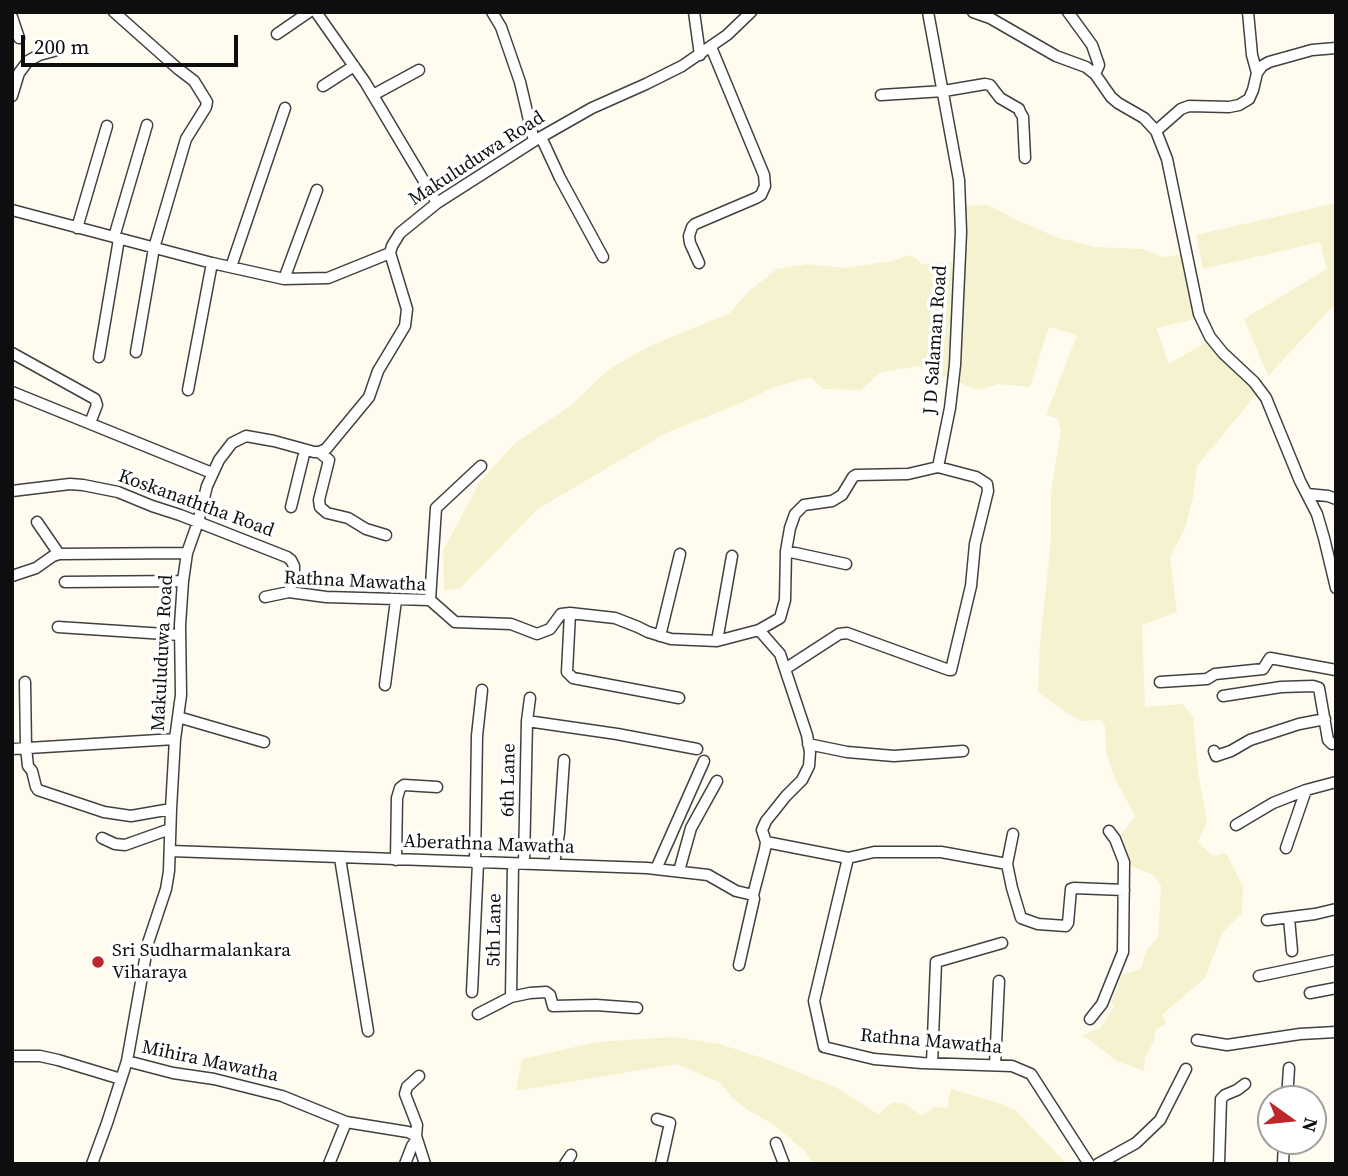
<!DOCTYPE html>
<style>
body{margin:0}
#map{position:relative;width:1348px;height:1176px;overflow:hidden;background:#fffcef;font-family:"Source Serif 4",serif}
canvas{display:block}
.frame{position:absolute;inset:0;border:14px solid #0e0e0e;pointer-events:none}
.north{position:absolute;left:1257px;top:1085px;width:70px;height:70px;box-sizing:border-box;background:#fff;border:2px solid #9f9f9f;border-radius:50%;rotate:105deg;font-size:19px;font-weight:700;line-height:28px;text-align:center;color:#0e0e0e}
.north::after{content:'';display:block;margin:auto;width:24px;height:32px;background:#bd272c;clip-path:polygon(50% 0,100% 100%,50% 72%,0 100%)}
.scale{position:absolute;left:21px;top:35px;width:217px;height:32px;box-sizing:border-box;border:4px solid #0e0e0e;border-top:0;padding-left:9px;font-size:21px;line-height:24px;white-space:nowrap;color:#0e0e0e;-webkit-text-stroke:5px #fff;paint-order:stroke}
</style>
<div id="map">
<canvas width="1348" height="1176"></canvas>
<div class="frame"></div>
<div class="north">N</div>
<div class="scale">200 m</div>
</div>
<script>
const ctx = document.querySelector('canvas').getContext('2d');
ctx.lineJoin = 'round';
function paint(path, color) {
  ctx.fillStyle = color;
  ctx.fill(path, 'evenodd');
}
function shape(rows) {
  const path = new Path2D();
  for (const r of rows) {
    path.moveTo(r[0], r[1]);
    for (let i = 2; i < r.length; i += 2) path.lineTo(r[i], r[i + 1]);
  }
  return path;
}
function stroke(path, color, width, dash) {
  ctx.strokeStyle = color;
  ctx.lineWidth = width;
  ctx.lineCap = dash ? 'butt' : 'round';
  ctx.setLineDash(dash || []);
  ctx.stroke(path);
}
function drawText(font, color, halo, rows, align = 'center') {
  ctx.font = font + ' "Source Serif 4",serif';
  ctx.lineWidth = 7;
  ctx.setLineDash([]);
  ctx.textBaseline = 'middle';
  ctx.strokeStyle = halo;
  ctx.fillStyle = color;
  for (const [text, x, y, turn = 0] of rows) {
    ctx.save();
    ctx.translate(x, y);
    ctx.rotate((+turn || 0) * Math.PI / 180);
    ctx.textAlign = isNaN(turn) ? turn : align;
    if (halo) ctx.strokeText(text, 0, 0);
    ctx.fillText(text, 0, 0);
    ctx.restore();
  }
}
const farmland = shape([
 [1336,203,1336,303,1268,376,1244,319,1327,269,1320,242,1203,269,1196,235],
 [988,205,1021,222,1056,237,1095,247,1142,249,1163,257,1186,254,1200,318,1156,328,1169,364,1208,341,1259,391,1197,466,1193,497,1185,528,1170,557,1177,612,1142,625,1145,707,1183,704,1193,716,1198,772,1207,822,1198,842,1213,856,1226,853,1243,887,1242,913,1222,933,1205,978,1162,1015,1166,1021,1164,1026,1156,1028,1154,1041,1145,1058,1144,1071,1117,1061,1082,1035,1100,1028,1114,1007,1111,1003,1122,975,1141,969,1146,951,1158,937,1161,886,1153,875,1131,866,1121,835,1135,816,1114,777,1106,752,1105,726,1100,720,1079,721,1038,692,1040,644,1051,539,1051,492,1061,430,1057,418,1046,415,1077,335,1049,327,1030,387,999,384,978,390,919,366,881,372,861,390,823,389,811,377,774,387,741,403,666,433,538,509,460,588,444,591,443,551,479,483,514,444,569,407,608,370,650,346,730,313,749,291,777,269,807,264,846,268,892,261,909,255,917,259,921,264,960,261,958,206],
 [673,1037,720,1044,768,1060,837,1088,878,1114,893,1102,906,1104,922,1116,934,1107,947,1108,951,1089,999,1103,1015,1110,1067,1164,812,1164,806,1152,774,1125,745,1108,732,1097,719,1082,676,1064,516,1091,522,1059,597,1042]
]);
const minor = shape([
 [114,12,177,68,194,81,207,102,206,107,186,139,154,248,136,352],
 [316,12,365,82,437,203],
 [492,12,501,27,520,82,534,141],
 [694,12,700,55],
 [973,12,990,18,1056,56,1086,67,1095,74,1111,97,1118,103,1144,118,1156,131,1167,159,1199,314,1210,337,1223,353,1254,382,1266,398,1300,481,1317,514,1324,538,1336,588],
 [1068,12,1092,45,1099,65,1095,74],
 [1248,12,1252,55,1257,73],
 [12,17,19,38],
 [277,34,309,12],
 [323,86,354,66],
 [373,95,419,70],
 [881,95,944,91,985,84,990,85,1000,98,1019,109,1020,112,1023,117,1025,158],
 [12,96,19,73,28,61,39,55,54,51],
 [1156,131,1181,109,1189,106,1229,107,1239,105,1249,99,1253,90,1257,73,1262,66,1269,62,1312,50,1336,48],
 [541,137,560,178,603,257],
 [12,210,212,263,284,279,328,278,390,253],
 [77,228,107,126],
 [114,237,147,125],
 [699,263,690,243,689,236,692,227,695,224,756,198,761,195,765,186,764,175,711,47],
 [231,267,285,108],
 [284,279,317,190],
 [12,353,95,399,97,405,90,423],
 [99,357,119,239],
 [188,390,212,263],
 [12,392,212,473],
 [319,452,329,460,319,500,320,507,327,513,348,518,366,529,386,535],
 [12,491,70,484,83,485,118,492,152,506,180,515,287,557,291,560,294,566,294,574,289,592],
 [1307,494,1328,496,1336,499],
 [291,507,305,450],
 [37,522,59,554],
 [786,551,846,564],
 [12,576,36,568,53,556,59,554,187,553],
 [65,582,183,581],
 [430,600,436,508,481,466],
 [570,613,567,672,573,678,679,698],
 [58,627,180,635],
 [759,630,780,618,785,600,786,551,790,528,795,514,804,505,832,501,842,495,853,477,856,475,908,474,938,467,950,408,955,365,961,232,959,180,928,12],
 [660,636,680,554],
 [717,641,732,556],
 [785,669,839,634,847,633,949,670,951,670,971,586,975,544,988,491,987,484,976,477,938,467],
 [25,682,26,748,28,766,32,771,36,787,38,790,104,812,131,816,171,809],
 [1160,682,1207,679,1215,674,1263,669,1270,658,1336,670],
 [385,685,396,600],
 [1223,696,1281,687,1313,686,1319,688,1328,740,1332,744,1336,743],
 [178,717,264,742],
 [527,721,617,734,697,749],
 [808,744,847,752,894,756,963,751],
 [12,749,175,739],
 [1214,751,1216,756,1231,751,1250,740,1299,724,1325,719],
 [1236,825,1273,803,1306,790],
 [1013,834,1007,864,1012,888,1021,918,1038,924,1066,926,1068,923,1071,889,1074,888,1124,890],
 [102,838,115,844,125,845,170,829],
 [766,842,848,858],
 [1286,848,1306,790,1336,782],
 [171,851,647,868,708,875,736,891,753,895,765,849,766,842,762,830,766,821,786,796,802,780,809,766,810,752,807,735,780,654,759,630,717,641,671,639,648,632,638,627,615,618,570,613,561,614,550,629,537,634,511,624,455,622,430,600,326,597,289,592,265,597],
 [340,858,368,1031],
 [396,860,397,798,400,788,404,785,437,787],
 [475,863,477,736,482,690],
 [524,863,527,721,530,698],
 [554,864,559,833,564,760],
 [1007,864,941,852,874,852,848,858,814,1001,824,1047,874,1059,922,1063,1012,1066,1031,1074,1089,1164],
 [656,869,704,761],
 [679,871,691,828,717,781],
 [1289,918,1292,951],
 [1267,920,1315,914,1336,909],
 [739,965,754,899,753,895],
 [1259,976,1336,960],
 [472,992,478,863],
 [1310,993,1336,988],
 [511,997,513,864],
 [478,1014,511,997,530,993,546,992,550,995,553,1006,596,1005,637,1008],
 [1090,1019,1102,1004,1123,952,1124,862,1115,839,1109,831],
 [1197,1040,1227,1045,1300,1034,1336,1032],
 [12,1056,40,1056,58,1060,121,1079],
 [127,1061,173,1073,214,1079,282,1096,346,1122,408,1132,416,1136,425,1164],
 [932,1063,936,962,1002,943],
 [995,1065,999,981],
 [1287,1099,1289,1068],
 [657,1119,670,1123,661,1164],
 [416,1136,417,1125,405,1094,407,1087,419,1076],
 [776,1143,784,1164],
 [92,1164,107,1123,127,1061,148,943,166,889,169,871,171,809,175,739,181,695,180,625,183,581,187,553,198,522,207,486,219,460,232,443,246,436,274,441,314,452,319,452,326,449,369,397,378,371,405,326,407,309,390,253,392,246,400,233,437,203,534,141,592,108,646,84,682,66,727,35,751,12],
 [329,1164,346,1122],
 [405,1164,412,1146,417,1139],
 [565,1164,571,1155],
 [1098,1164,1136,1143,1160,1120,1186,1069],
 [1219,1164,1221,1099,1225,1095,1237,1090,1245,1084],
 [1283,1164,1284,1141]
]);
const markers = [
 [98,962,7,"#bd272c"]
];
const streetNames = [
 ["Makuluduwa Road",477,159,-33],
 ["J D Salaman Road",936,340,-86],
 ["Koskanaththa Road",196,504,20],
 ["Rathna Mawatha",355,582,3],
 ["Makuluduwa Road",163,653,-87],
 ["6th Lane",509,780,-89],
 ["Aberathna Mawatha",489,845,2],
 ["5th Lane",495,930,-89],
 ["Rathna Mawatha",931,1042,5],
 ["Mihira Mawatha",210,1062,12]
];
const poiNames = [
 ["Sri Sudharmalankara",112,951],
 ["Viharaya",112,973]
];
paint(farmland, '#f4f2cf');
stroke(minor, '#414141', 13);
stroke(minor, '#fff', 10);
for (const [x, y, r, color] of markers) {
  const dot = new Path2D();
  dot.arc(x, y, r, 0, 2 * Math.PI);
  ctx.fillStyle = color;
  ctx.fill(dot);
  stroke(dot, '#fff', 2.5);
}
drawText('19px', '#0e0e0e', '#fff', streetNames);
drawText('19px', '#0e0e0e', '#fff', poiNames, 'left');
</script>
